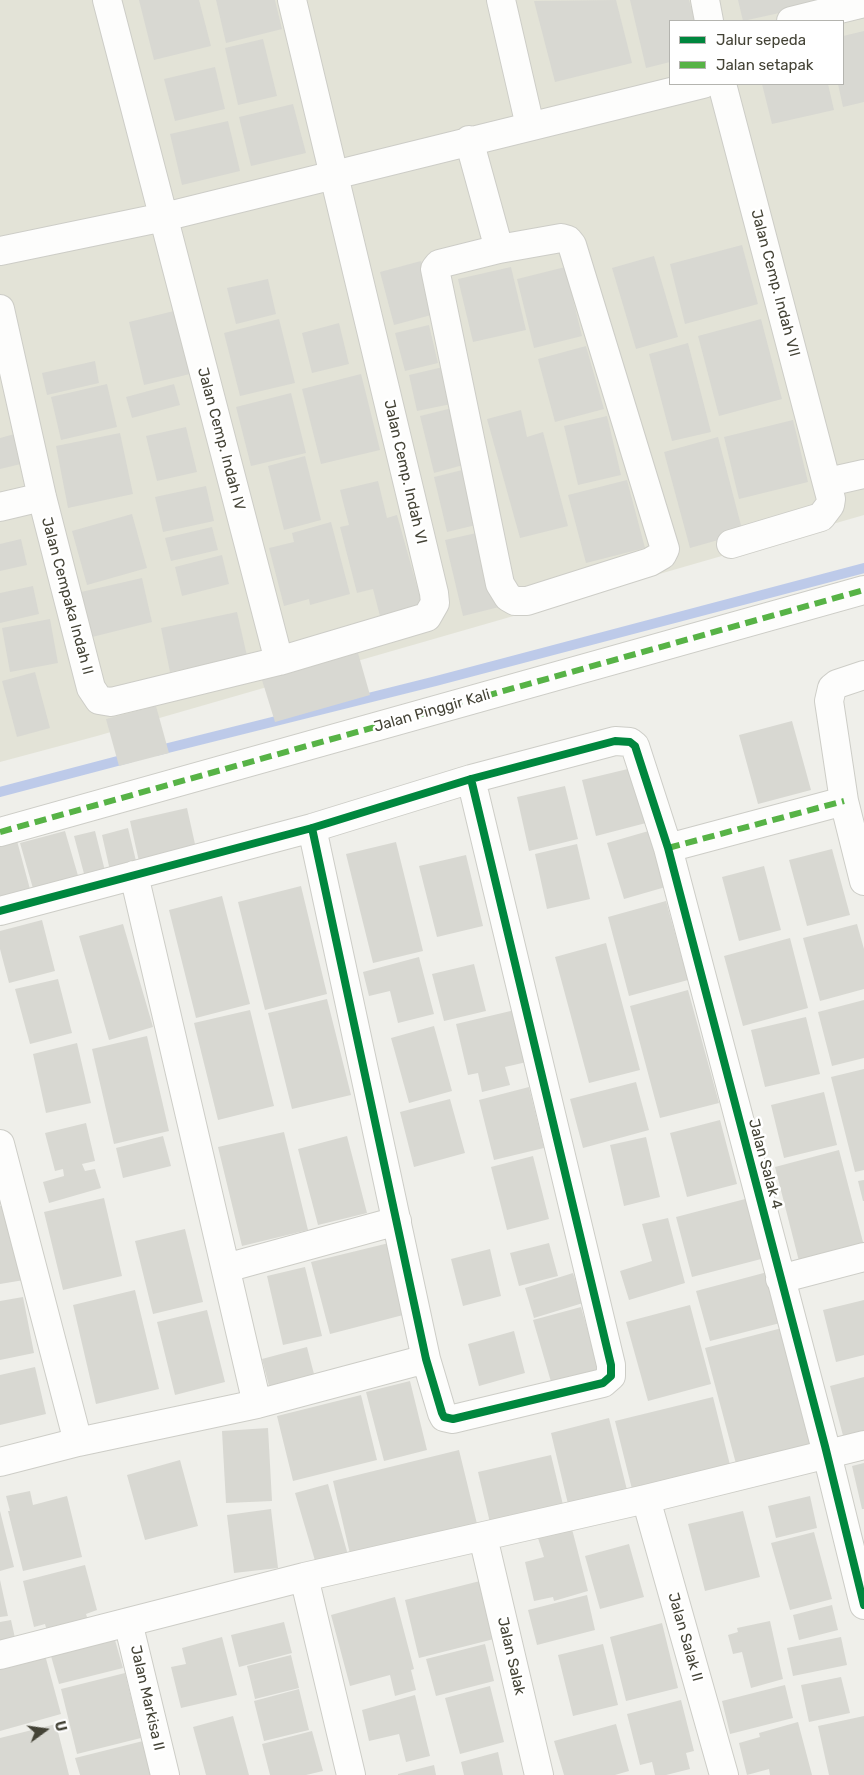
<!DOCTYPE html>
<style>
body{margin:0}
#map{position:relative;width:864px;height:1775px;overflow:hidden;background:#efefea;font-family:Rubik,sans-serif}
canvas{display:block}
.legend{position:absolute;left:669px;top:20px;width:175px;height:65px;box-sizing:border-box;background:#fff;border:1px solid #b4b4af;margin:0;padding:6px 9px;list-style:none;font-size:15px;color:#444336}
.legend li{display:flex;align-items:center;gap:10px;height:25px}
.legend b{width:25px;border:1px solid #b4b4af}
.north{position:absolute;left:20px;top:1705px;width:50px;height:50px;-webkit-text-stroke:4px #fff;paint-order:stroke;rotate:76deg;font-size:14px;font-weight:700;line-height:20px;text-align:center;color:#444336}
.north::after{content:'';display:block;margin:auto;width:18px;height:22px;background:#444336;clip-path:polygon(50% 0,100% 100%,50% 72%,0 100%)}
</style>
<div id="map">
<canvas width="864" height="1775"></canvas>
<ul class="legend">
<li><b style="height:6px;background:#00873e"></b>Jalur sepeda</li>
<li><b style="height:6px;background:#57b346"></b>Jalan setapak</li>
</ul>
<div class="north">U</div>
</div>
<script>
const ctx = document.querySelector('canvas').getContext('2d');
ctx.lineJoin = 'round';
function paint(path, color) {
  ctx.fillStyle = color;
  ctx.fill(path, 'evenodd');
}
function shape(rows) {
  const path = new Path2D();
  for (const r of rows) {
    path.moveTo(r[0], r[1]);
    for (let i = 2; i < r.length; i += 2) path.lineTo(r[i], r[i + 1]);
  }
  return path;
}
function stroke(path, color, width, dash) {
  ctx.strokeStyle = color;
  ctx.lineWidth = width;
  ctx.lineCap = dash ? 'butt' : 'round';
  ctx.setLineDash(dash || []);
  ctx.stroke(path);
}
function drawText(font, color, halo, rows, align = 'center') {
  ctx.font = font + ' Rubik,sans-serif';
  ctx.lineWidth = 5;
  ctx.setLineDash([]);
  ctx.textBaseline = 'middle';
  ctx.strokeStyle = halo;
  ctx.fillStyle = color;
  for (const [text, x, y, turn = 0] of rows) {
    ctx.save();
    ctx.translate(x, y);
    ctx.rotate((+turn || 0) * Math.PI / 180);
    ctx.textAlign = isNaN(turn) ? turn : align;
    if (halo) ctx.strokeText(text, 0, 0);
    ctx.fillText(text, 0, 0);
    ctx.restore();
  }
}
const residential = shape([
 [0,0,864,0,864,515,97,736,0,762],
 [670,21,843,21,843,84,670,84]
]);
const stream = shape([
 [156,751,436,681,864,568],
 [0,792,129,758]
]);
const building = shape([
 [139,0,199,0,211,46,154,60],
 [216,0,275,0,282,29,226,43],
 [616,0,632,63,555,82,534,1],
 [630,0,689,0,695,21,670,21,670,62,646,68],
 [738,0,834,0,834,1,743,21],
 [864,31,864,102,843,107,838,84,843,84,843,36],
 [263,39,277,96,238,105,225,48],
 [215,67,225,109,175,121,164,79],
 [762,84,828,84,834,110,772,124],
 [293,104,306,153,251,166,239,117],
 [228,121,240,171,182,185,170,134],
 [742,245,758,304,685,324,670,264],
 [654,256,678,337,636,349,612,268],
 [421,261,435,314,394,325,380,272],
 [511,267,526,330,473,342,458,279],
 [565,267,582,336,534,348,517,279],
 [268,279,276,314,236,324,227,288],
 [174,311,190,374,144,385,129,322],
 [279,319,295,383,240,396,224,333],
 [761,319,782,399,719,416,698,336],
 [339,323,349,364,312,373,302,333],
 [429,325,438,363,405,371,395,333],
 [688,343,711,432,672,441,649,354],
 [586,346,604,409,555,422,538,359],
 [95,361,99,383,47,395,42,373],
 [443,367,451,404,417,411,409,375],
 [361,374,380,450,321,464,302,389],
 [107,384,117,427,61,440,51,397],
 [174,384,180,405,132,418,126,397],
 [291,393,306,453,251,466,236,407],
 [452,408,467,464,434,473,420,416],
 [521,410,527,437,543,432,568,526,520,538,487,419],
 [607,416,621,475,578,485,564,426],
 [793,420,808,482,739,499,724,437],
 [186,427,197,472,157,481,146,436],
 [18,433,25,463,0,469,0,438],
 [120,433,133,494,68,508,56,446],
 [718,437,743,533,690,548,664,452],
 [305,456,321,520,284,530,268,466],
 [466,469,480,524,447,532,434,477],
 [627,480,645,548,586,563,568,495],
 [378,481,387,518,397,515,423,608,381,620,373,589,357,593,340,527,349,525,340,490],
 [206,486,214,521,163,532,155,497],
 [132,514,147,568,87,585,72,531],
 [331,522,350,594,310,605,309,599,284,606,269,548,294,542,292,533],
 [212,527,218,550,171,561,165,538],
 [481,532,499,607,463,616,445,540],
 [21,539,27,565,0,571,0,544],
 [222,555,229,584,182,596,175,567],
 [142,578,152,622,92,637,81,592],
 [33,586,39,614,0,623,0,593],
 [237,612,247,656,170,672,161,628],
 [50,619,58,663,10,672,2,628],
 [358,653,370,695,275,722,262,680],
 [35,672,50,728,17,737,2,681],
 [156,706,169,753,119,766,106,719],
 [792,721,811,790,758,804,739,735],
 [632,768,646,823,596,836,582,780],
 [565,786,578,839,529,851,517,797],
 [187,808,197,853,140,866,130,821],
 [128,828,138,869,111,875,102,835],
 [652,830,669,886,624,899,607,843],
 [65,831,79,879,34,892,20,843],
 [95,831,107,879,87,885,74,836],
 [16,837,31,893,0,901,0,841],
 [396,842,423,951,373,963,346,854],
 [577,844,590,899,547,909,535,854],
 [832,849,850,915,807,926,789,860],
 [466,855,483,926,437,937,419,866],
 [764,866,781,930,739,941,722,877],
 [301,886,327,994,265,1010,238,902],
 [222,896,250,1004,196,1018,169,910],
 [666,901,688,980,629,996,608,917],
 [42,920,55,971,9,983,0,949,0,931],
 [123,924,153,1027,109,1040,79,936],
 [857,924,864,949,864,989,820,1001,803,938],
 [790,938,808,1008,743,1026,724,956],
 [606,943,640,1070,589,1083,555,957],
 [419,957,434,1014,398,1023,390,991,369,996,363,972],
 [474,964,486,1011,444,1021,432,974],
 [58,979,72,1033,30,1044,15,989],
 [688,990,719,1103,660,1118,630,1006],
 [327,999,351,1095,292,1109,268,1013],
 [864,1000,864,1058,832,1066,818,1012],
 [519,1009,531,1061,505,1067,510,1085,482,1092,478,1073,468,1075,456,1024],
 [250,1010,274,1106,218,1120,194,1023],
 [806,1017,820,1074,765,1087,751,1030],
 [434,1026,452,1091,409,1103,391,1038],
 [147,1036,169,1131,114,1144,92,1049],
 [77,1043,91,1103,46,1113,33,1054],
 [864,1069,864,1170,855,1172,831,1077],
 [636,1082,649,1130,583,1148,570,1099],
 [529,1087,544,1148,494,1160,479,1100],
 [824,1092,837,1145,784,1158,771,1105],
 [450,1099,465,1153,414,1167,400,1112],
 [720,1120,737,1184,687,1197,670,1133],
 [86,1123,95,1161,82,1164,85,1171,95,1169,101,1188,49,1203,43,1182,64,1176,63,1169,55,1171,45,1133],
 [284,1132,308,1230,242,1246,218,1147],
 [163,1136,171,1166,123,1178,116,1148],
 [347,1136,367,1213,318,1225,298,1149],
 [646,1137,660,1197,624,1206,610,1145],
 [839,1150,864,1246,802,1273,775,1167],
 [533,1156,549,1219,507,1230,491,1167],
 [864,1180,864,1201,863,1201,858,1181],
 [104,1198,122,1276,63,1290,44,1212],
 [749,1198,765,1258,692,1277,676,1217],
 [11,1205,24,1280,0,1284,0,1206],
 [668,1218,685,1283,629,1300,620,1271,652,1261,642,1224],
 [185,1229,203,1302,153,1314,135,1241],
 [389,1243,407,1314,330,1334,311,1262],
 [549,1243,558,1276,519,1286,510,1253],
 [490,1249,501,1296,463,1306,451,1259],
 [305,1267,322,1336,283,1345,267,1276],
 [775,1270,788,1321,710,1341,696,1291],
 [573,1273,583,1303,534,1318,525,1288],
 [135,1290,159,1389,96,1404,73,1305],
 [23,1297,34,1353,0,1360,0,1301],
 [864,1300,864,1355,836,1362,823,1310],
 [690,1305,711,1384,648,1401,626,1322],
 [581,1307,602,1379,554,1392,533,1320],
 [207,1310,225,1382,175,1395,157,1322],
 [782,1328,816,1454,739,1475,705,1348],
 [514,1331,525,1373,479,1386,468,1344],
 [307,1347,314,1374,269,1386,262,1359],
 [35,1367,46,1414,0,1425,0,1375],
 [864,1377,864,1442,846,1447,830,1386],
 [410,1381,427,1450,384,1461,366,1392],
 [361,1395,377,1460,293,1481,277,1416],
 [713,1397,731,1469,633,1493,615,1421],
 [609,1418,627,1490,568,1504,551,1433],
 [268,1428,272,1501,226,1503,222,1431],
 [459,1450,478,1528,351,1558,333,1481],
 [551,1455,564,1509,491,1527,478,1472],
 [180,1460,198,1526,145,1540,127,1475],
 [864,1463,864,1509,862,1509,852,1466],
 [328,1484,348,1555,316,1564,295,1493],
 [30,1491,33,1505,67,1496,82,1557,23,1571,8,1511,10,1511,6,1496],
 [810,1496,817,1528,776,1538,768,1506],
 [271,1509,278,1568,234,1573,227,1515],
 [0,1511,14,1567,0,1571],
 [743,1511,760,1577,705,1591,688,1524],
 [572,1529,588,1591,554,1601,553,1597,534,1601,525,1562,544,1557,538,1538],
 [814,1532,832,1599,790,1610,771,1543],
 [629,1544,644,1597,600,1609,585,1556],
 [85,1565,97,1610,86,1614,89,1623,48,1635,45,1624,34,1627,23,1581],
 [0,1580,8,1616,0,1617],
 [480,1581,494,1639,419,1658,405,1600],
 [587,1595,595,1630,537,1645,528,1610],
 [395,1597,414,1669,411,1670,416,1690,395,1696,390,1675,350,1686,331,1615],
 [832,1605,838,1630,799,1640,793,1615],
 [11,1620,17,1647,0,1651,0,1622],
 [770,1621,783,1679,751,1688,742,1652,733,1654,728,1635,738,1632,737,1628],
 [284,1622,292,1653,239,1667,231,1635],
 [662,1623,678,1688,626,1701,610,1637],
 [222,1637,237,1695,181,1708,171,1667,186,1664,182,1648],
 [841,1637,847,1665,793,1676,787,1648],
 [115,1640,123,1668,59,1684,51,1656],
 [485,1644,494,1681,436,1696,426,1659],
 [603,1644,618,1705,573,1716,558,1655],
 [45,1655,61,1714,0,1731,0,1667],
 [291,1655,299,1688,255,1699,247,1666],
 [125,1673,141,1738,77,1754,61,1689],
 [841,1677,850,1713,809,1722,801,1685],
 [785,1685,793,1718,730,1734,722,1701],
 [490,1686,504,1742,460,1754,445,1698],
 [299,1689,309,1730,264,1741,254,1701],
 [415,1695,430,1756,406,1762,399,1734,369,1741,362,1710],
 [681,1700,694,1751,686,1753,690,1769,666,1775,655,1775,652,1762,640,1765,627,1714],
 [233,1716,249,1775,206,1775,193,1727],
 [864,1716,864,1775,829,1775,818,1726],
 [798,1722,812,1775,770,1775,769,1769,747,1775,739,1743,760,1737,759,1733],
 [56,1724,69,1775,0,1775,0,1738],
 [616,1724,629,1771,615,1775,564,1775,554,1741],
 [312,1731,323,1771,306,1775,270,1775,262,1744],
 [147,1740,156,1775,80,1775,75,1758],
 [498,1752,503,1775,464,1775,461,1762],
 [434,1765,436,1775,398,1775,398,1774]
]);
const street = shape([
 [107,0,279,661],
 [501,0,530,126],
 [705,0,709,21],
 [791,21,864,3],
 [722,84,831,499,830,505,821,517,731,544],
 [469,140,499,249],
 [561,238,568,240,572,245,665,549,662,555,650,562,527,601,515,601,508,597,500,584,435,269,439,264,499,249,561,238],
 [0,251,164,217,703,84],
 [0,309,42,497,91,688,99,700,111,702,279,661,427,617,435,603,434,593,292,0],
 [828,482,864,474],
 [0,507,42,497],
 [864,675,837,684,832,688,829,701,844,801,864,881],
 [312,828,426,1359,442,1413,444,1417,453,1419,603,1383,611,1376,611,1365,471,779],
 [0,832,864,590],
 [668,848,844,801],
 [134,875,257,1404],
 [0,911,312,828,471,779,615,741,630,742,635,746,668,848,825,1446,864,1605],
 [0,1144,78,1442],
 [226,1268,397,1221],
 [780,1279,864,1257],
 [0,1462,78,1442,257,1404,426,1359],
 [646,1499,724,1775],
 [483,1537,539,1775],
 [304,1577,351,1775],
 [128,1622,165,1775],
 [0,1655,304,1577,646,1499,864,1445]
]);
const quiet = shape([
 [0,832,864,590],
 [668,848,844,801]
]);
const cycleway = shape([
 [312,828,426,1359,442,1413,444,1417,453,1419,603,1383,611,1376,611,1365,471,779],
 [0,911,312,828,471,779,615,741,630,742,635,746,668,848,825,1446,864,1605]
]);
const streetNames = [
 ["Jalan Cemp. Indah VII",775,283,75],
 ["Jalan Cemp. Indah IV",221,439,75],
 ["Jalan Cemp. Indah VI",405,472,77],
 ["Jalan Cempaka Indah II",67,596,75],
 ["Jalan Pinggir Kali",432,711,-16],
 ["Jalan Salak 4",765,1164,75],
 ["Jalan Salak II",685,1637,74],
 ["Jalan Salak",511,1656,77],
 ["Jalan Markisa II",147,1698,77]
];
paint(residential, '#e3e3d7');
stroke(stream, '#bdcae9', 10);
paint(building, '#d8d8d2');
stroke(street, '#cdcdc7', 30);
stroke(street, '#fdfdfc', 28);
stroke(quiet, '#57b346', 6, [12, 6]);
stroke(cycleway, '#00873e', 8);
drawText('15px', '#444336', '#fff', streetNames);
</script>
